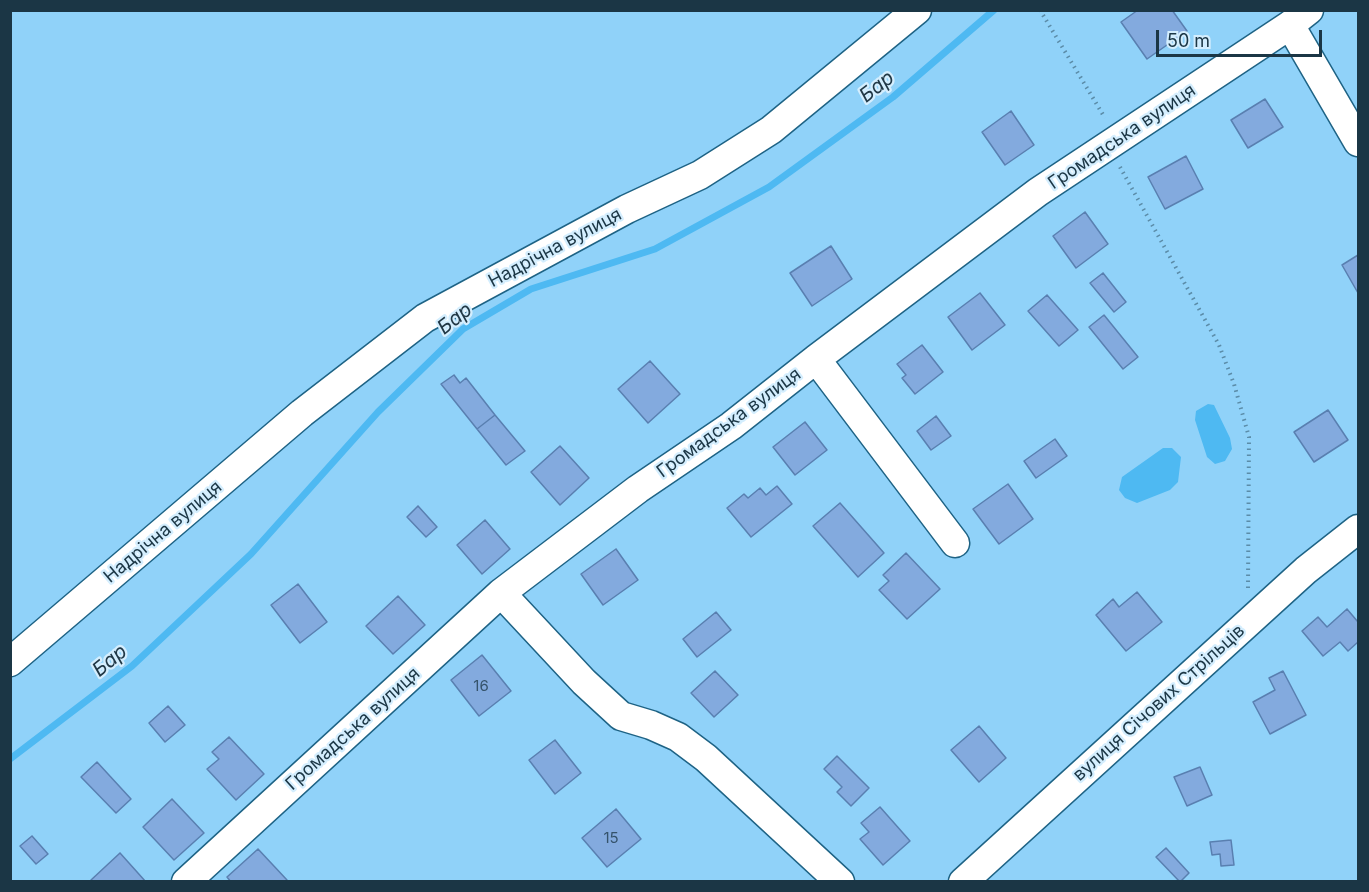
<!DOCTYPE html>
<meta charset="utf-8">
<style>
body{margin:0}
#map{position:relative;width:1369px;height:892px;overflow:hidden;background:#90d2f9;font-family:Inter,sans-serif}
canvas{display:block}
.frame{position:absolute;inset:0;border:12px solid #1b3645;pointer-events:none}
.scale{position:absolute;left:1156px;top:30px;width:166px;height:27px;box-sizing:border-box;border:3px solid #1b3645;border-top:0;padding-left:8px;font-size:18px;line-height:21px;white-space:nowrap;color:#1b3645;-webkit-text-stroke:4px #d4eefe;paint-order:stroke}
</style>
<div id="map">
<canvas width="1369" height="892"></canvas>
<div class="frame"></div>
<div class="scale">50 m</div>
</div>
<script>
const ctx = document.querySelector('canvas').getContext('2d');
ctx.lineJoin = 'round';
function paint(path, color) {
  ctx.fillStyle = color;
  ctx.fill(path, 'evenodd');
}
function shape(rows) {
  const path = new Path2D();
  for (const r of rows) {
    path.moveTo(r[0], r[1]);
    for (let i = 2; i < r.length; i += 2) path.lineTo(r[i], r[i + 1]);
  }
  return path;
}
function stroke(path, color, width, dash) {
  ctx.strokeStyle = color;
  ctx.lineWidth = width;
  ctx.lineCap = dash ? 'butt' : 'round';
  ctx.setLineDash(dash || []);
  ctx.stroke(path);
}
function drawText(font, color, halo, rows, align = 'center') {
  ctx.font = font + ' Inter,sans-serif';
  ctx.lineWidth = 4.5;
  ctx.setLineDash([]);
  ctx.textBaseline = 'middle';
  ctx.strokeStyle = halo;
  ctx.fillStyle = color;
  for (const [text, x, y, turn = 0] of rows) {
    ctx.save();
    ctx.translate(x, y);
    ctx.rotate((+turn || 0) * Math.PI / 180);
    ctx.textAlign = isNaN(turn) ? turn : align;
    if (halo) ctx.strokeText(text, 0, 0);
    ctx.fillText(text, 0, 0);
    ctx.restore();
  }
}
const water = shape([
 [1208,404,1214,405,1230,438,1232,449,1225,461,1215,464,1207,457,1195,420,1196,411],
 [1163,448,1172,448,1181,457,1178,482,1170,490,1137,503,1125,498,1119,490,1122,477]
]);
const stream = shape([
 [10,759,132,666,251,554,378,412,463,329,531,289,655,249,769,187,893,97,994,10]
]);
const building = shape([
 [1138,10,1172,10,1187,31,1147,59,1121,22,1138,10],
 [1265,99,1283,127,1248,148,1231,120,1265,99],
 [1011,111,1034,145,1005,165,982,132,1011,111],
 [1186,156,1203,189,1165,209,1148,177,1186,156],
 [1085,212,1108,244,1076,268,1053,236,1085,212],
 [831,246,852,279,812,306,790,273,831,246],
 [1358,255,1358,293,1342,265,1358,255],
 [1103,273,1126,302,1114,312,1090,283,1103,273],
 [980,293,1005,325,972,350,948,317,980,293],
 [1047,295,1078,330,1059,346,1028,311,1047,295],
 [1104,315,1138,357,1123,369,1089,327,1104,315],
 [922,345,943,372,915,394,902,378,906,375,897,364,922,345],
 [650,361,680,394,648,423,618,389,650,361],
 [454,375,460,383,466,378,495,415,477,429,441,384,454,375],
 [1328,410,1348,440,1314,462,1294,432,1328,410],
 [495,415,525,451,506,465,477,429,495,415],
 [936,416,951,436,931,450,917,431,936,416],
 [805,422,827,450,795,475,773,447,805,422],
 [1055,439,1067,456,1036,478,1024,461,1055,439],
 [560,446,589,478,560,505,531,472,560,446],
 [1008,484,1033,519,999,544,973,509,1008,484],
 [777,486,792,504,751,537,727,508,744,494,748,498,760,488,766,495,777,486],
 [840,503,884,553,858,577,813,526,840,503],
 [418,506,437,527,426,537,407,517,418,506],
 [485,520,510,549,482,574,457,545,485,520],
 [616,549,638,580,603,605,581,574,616,549],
 [906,553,940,589,907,619,879,590,889,581,883,575,906,553],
 [298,584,327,622,300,643,271,605,298,584],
 [1137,592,1162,622,1126,651,1096,615,1113,599,1119,607,1137,592],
 [398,596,425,625,393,654,366,626,398,596],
 [1347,609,1358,622,1358,642,1348,651,1340,642,1323,656,1302,631,1318,617,1327,627,1347,609],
 [716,612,731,630,697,657,683,639,716,612],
 [482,655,511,691,479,716,451,680,482,655],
 [715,671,738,695,714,717,691,693,715,671],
 [1283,671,1306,715,1270,734,1253,702,1275,690,1269,678,1283,671],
 [168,706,185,725,165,742,149,723,168,706],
 [979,726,1006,758,979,782,951,750,979,726],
 [229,737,264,774,236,800,207,769,219,759,212,752,229,737],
 [555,740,581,773,555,794,529,760,555,740],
 [837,756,869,788,851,806,837,792,842,787,824,769,837,756],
 [97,762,131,799,116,813,81,777,97,762],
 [1200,767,1212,795,1187,806,1174,777,1200,767],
 [172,799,204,833,174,860,143,827,172,799],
 [880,807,910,841,883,865,860,839,869,832,861,823,880,807],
 [616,809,641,839,607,867,582,838,616,809],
 [32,836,48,854,36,864,20,846,32,836],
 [1231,840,1234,865,1221,866,1220,854,1212,855,1210,842,1231,840],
 [1166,848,1189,873,1180,882,1156,857,1166,848],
 [258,849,287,880,285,882,231,882,227,877,258,849],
 [120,853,146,882,92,882,91,880,120,853]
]);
const path = shape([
 [1040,10,1105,118],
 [1120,167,1219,345,1234,384,1249,437,1248,588]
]);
const minor = shape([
 [1290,25,1358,142],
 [816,359,955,543],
 [501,593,584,682,621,716,651,725,678,737,706,758,840,882],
 [10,662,302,413,425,318,627,209,700,175,771,130,917,10],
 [186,882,501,593,638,489,731,426,816,359,1038,192,1290,25,1309,10],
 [963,882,1306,570,1358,529]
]);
const numberNames = [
 ["16",481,686],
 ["15",611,838]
];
const streetNames = [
 ["Громадська вулиця",1122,137,-34],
 ["Надрічна вулиця",555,248,-28],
 ["Громадська вулиця",729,423,-36],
 ["Надрічна вулиця",163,532,-40],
 ["вулиця Січових Стрільців",1159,703,-42],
 ["Громадська вулиця",353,729,-42]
];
const waterNames = [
 ["Бар",877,87,-38],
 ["Бар",455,319,-38],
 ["Бар",110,661,-39]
];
paint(water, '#4eb9f2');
stroke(stream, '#4eb9f2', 7);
paint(building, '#83aade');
stroke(building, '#597fb0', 1.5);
stroke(minor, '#1e6385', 31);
stroke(path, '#5b8ca8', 4, [1.5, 4.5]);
stroke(minor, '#fff', 28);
drawText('15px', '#35536b', null, numberNames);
drawText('18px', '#1b3645', '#d4eefe', streetNames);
drawText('italic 20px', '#213846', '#d4eefe', waterNames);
</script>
